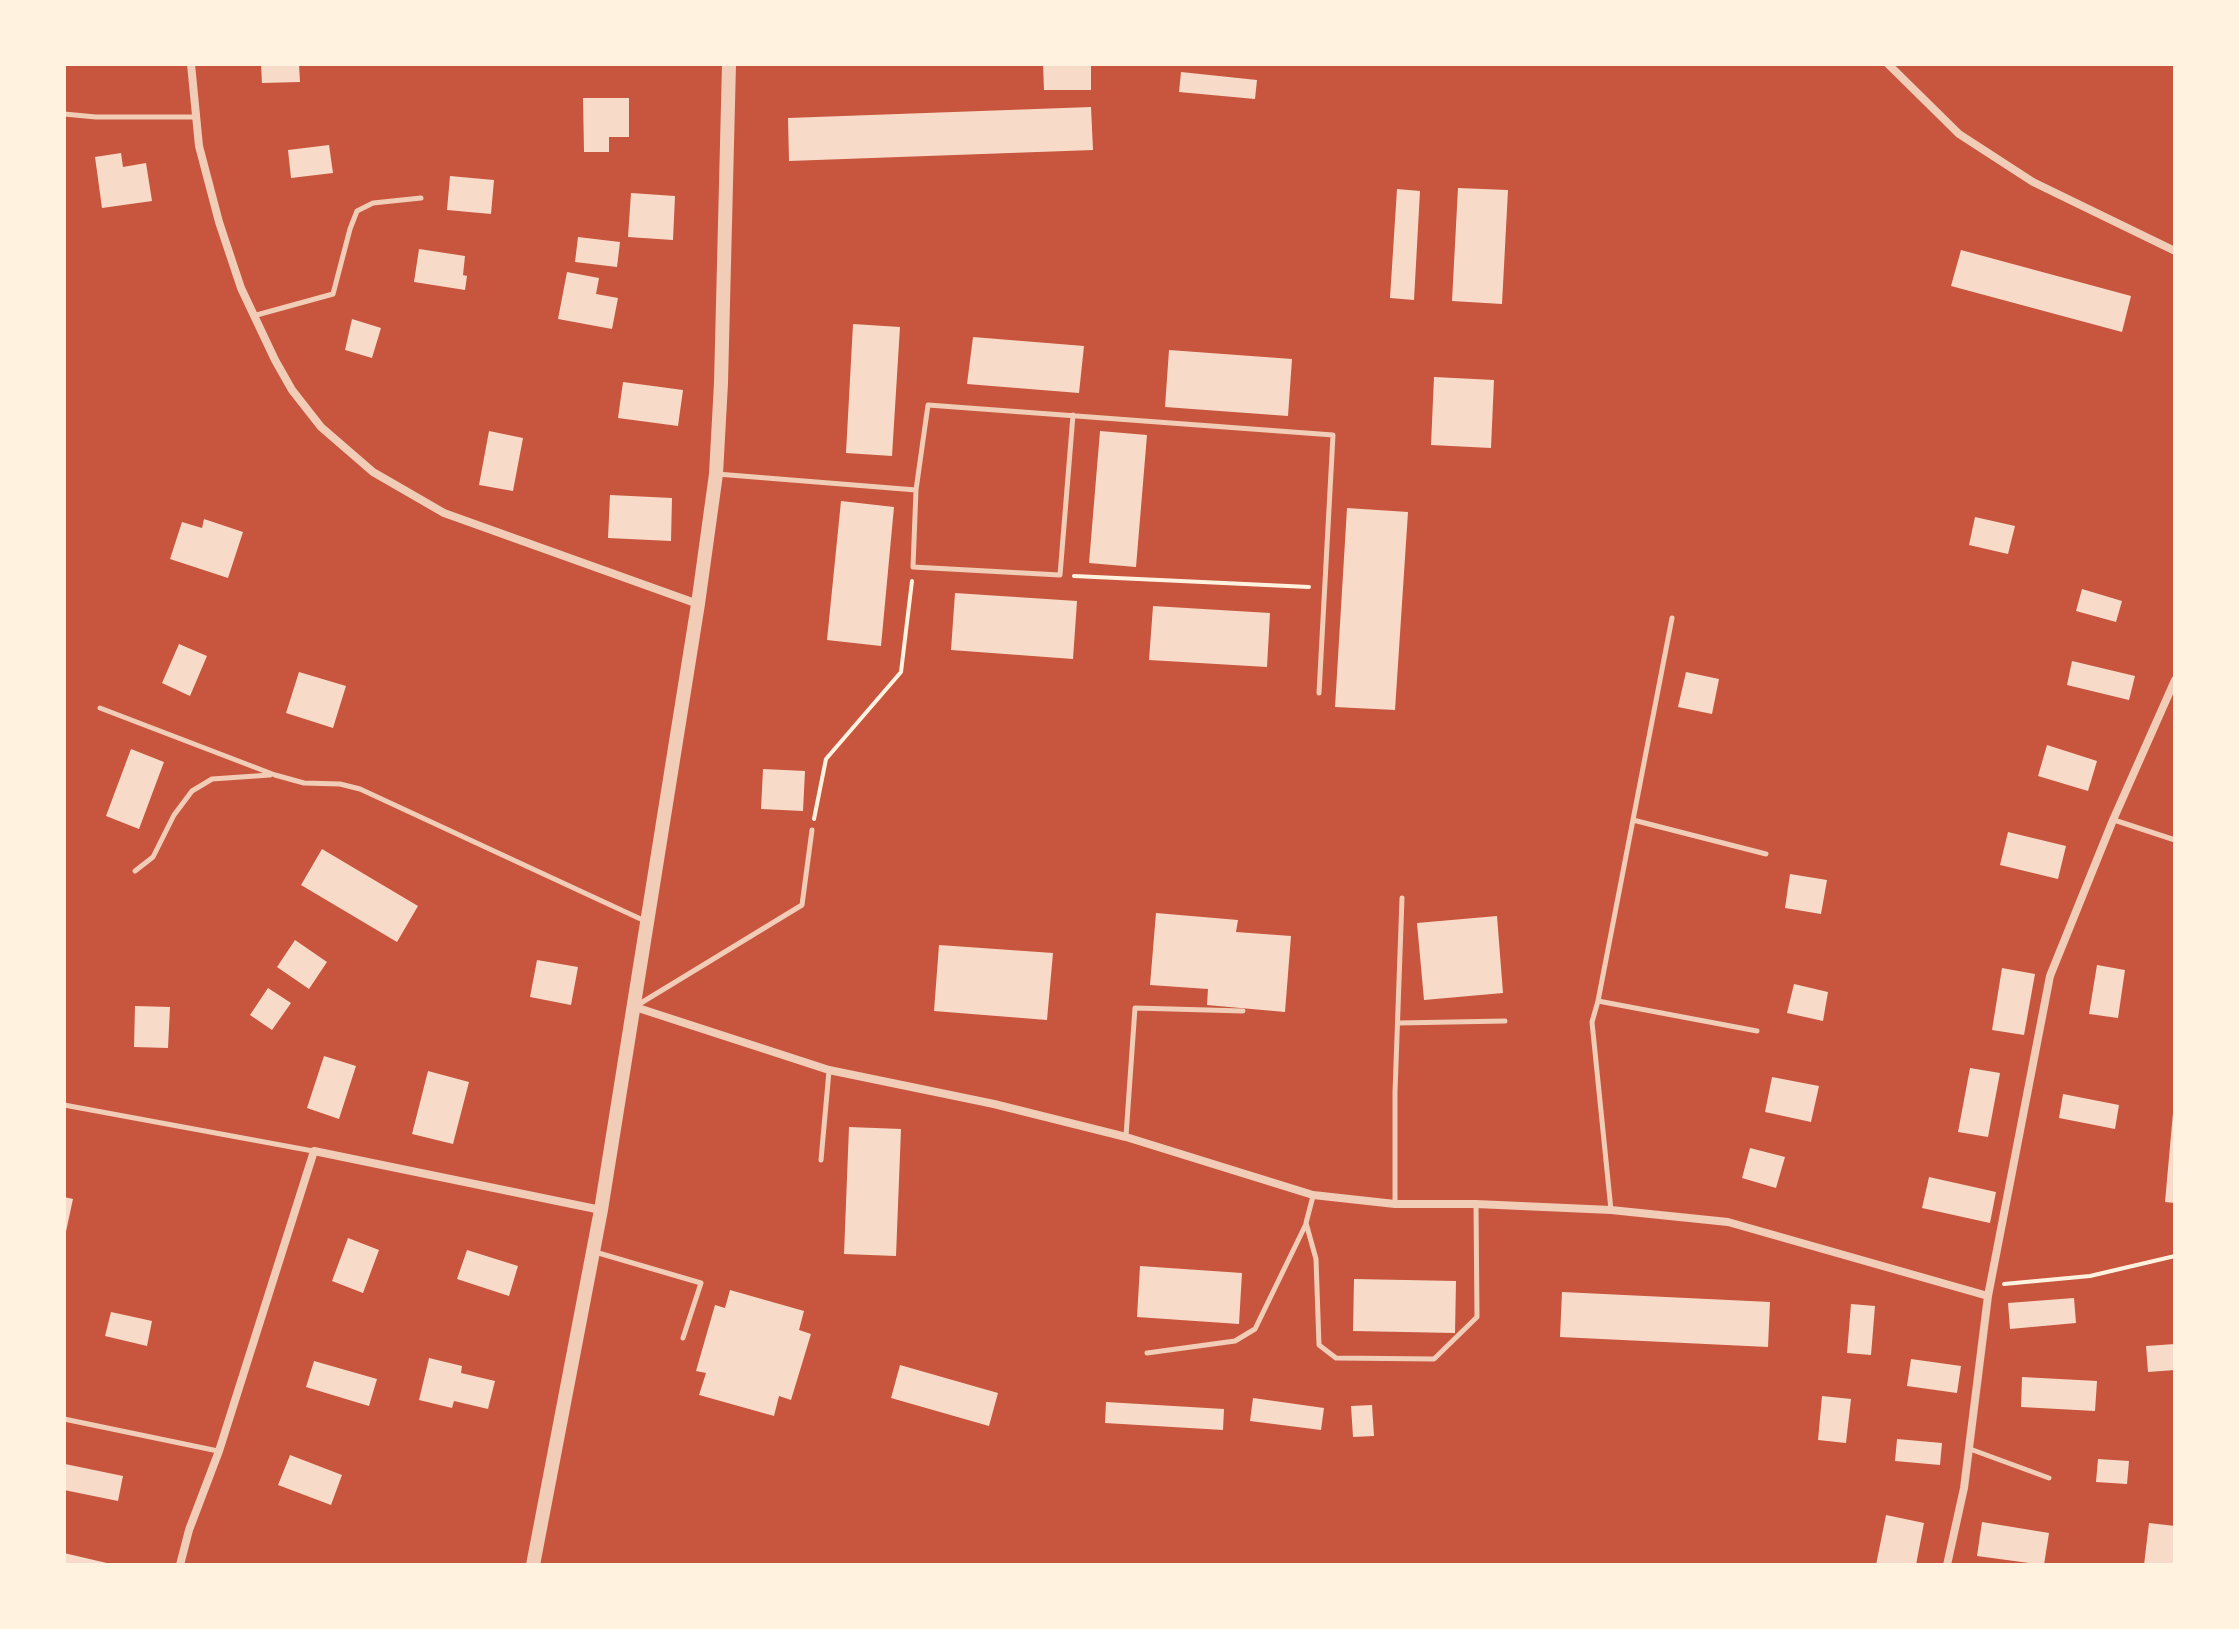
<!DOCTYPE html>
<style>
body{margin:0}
#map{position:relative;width:2239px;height:1629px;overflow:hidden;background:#c8553d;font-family:"Fira Sans Condensed",sans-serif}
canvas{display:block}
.frame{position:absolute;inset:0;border:66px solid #fff3e0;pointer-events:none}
</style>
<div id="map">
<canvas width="2239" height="1629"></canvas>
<div class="frame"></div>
</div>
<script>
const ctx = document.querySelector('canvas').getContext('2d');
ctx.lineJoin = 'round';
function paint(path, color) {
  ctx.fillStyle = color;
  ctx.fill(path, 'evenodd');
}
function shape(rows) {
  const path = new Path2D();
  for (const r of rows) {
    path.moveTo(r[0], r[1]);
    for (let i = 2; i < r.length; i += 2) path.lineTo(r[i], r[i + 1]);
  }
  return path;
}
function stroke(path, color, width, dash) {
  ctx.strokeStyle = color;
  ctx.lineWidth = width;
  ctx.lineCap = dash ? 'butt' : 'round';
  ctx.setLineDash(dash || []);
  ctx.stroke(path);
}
const building = shape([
 [261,64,299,64,300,82,262,83],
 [1043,64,1091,64,1091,90,1044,90],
 [1181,72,1257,80,1255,99,1179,92],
 [583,98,629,98,629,137,609,137,609,152,584,152],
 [1091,107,1093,150,789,161,788,118],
 [329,145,333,173,291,178,288,150],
 [121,153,123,167,146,163,152,201,102,208,95,157],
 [450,176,494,180,491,214,447,210],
 [1458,188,1508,190,1502,304,1452,301],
 [1397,189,1420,191,1414,300,1390,298],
 [631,193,675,196,673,240,628,237],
 [578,237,620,242,617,267,575,262],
 [419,249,465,256,463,275,467,276,465,290,414,282],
 [1961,250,2131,296,2122,332,1951,286],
 [567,272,599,278,596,294,618,298,612,329,558,319],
 [352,319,381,328,372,358,345,350],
 [853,324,900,327,892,456,846,453],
 [973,337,1084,346,1079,393,967,384],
 [1169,350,1292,359,1288,416,1165,407],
 [1434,377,1494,380,1491,448,1431,445],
 [623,382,683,390,678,426,618,418],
 [489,431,523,438,513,491,479,485],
 [1100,431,1147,435,1136,567,1089,563],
 [610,495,672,498,671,541,608,538],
 [841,501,894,507,881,646,827,640],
 [1347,508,1408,512,1395,710,1335,707],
 [1975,517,2015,526,2008,554,1969,545],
 [204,519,243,532,228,578,170,559,182,522,202,528],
 [2082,589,2122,601,2116,622,2076,611],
 [955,593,1077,601,1073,659,951,650],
 [1153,606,1270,613,1267,667,1149,660],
 [179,644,207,656,190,696,162,683],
 [2072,661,2135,676,2129,700,2067,685],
 [299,672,346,686,333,728,286,713],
 [1686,672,1719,679,1712,714,1678,707],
 [2047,745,2097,761,2088,791,2038,776],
 [131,749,164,762,139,829,106,816],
 [763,769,805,771,803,811,761,809],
 [2008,832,2066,846,2058,879,2000,865],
 [322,849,418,906,397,942,301,885],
 [1790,874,1827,880,1821,914,1785,908],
 [1156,913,1238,920,1236,932,1291,936,1285,1012,1207,1005,1208,989,1150,985],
 [1497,916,1503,993,1424,1000,1417,923],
 [295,940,327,962,309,989,277,967],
 [939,945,1053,953,1047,1020,934,1011],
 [537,960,578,967,571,1005,530,997],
 [2097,965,2125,970,2118,1018,2089,1014],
 [2002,968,2035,974,2024,1035,1992,1030],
 [1794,984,1828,992,1823,1021,1787,1013],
 [268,988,291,1003,272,1030,250,1015],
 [135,1006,170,1007,168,1048,134,1047],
 [324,1056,356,1066,339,1119,307,1108],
 [1970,1068,2000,1073,1988,1137,1958,1132],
 [428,1071,469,1082,453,1144,412,1134],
 [1772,1077,1819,1086,1811,1122,1765,1112],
 [2063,1094,2119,1105,2115,1129,2059,1118],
 [2173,1113,2175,1113,2175,1203,2165,1202],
 [849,1127,901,1129,896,1256,844,1254],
 [1750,1148,1785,1157,1776,1188,1742,1178],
 [1929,1177,1996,1192,1990,1223,1922,1208],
 [64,1197,73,1199,65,1236,64,1236],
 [348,1238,379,1250,363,1293,332,1281],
 [467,1250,518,1266,509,1296,457,1279],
 [1140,1266,1242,1273,1239,1324,1137,1317],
 [1354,1279,1456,1281,1455,1333,1353,1331],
 [730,1290,804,1311,799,1330,811,1334,791,1400,779,1396,774,1416,699,1395,706,1373,696,1371,715,1305,725,1308],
 [1562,1292,1770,1302,1768,1347,1560,1337],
 [2074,1298,2076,1323,2010,1329,2008,1303],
 [1851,1304,1875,1306,1871,1355,1847,1353],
 [111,1312,152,1321,147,1346,105,1336],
 [2175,1344,2175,1370,2148,1372,2146,1346],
 [429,1358,462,1366,461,1373,495,1381,488,1409,454,1401,452,1408,419,1400],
 [1911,1359,1961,1366,1957,1393,1907,1386],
 [314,1361,377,1379,369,1406,306,1387],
 [900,1365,998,1393,989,1426,891,1398],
 [2022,1377,2097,1381,2095,1411,2021,1407],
 [1822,1396,1851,1399,1846,1443,1818,1440],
 [1253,1398,1324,1408,1321,1430,1250,1421],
 [1106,1402,1224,1409,1223,1430,1105,1423],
 [1372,1405,1374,1436,1353,1437,1351,1406],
 [1897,1439,1942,1443,1940,1465,1895,1461],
 [290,1455,342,1475,331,1505,278,1485],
 [2098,1459,2129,1461,2127,1484,2096,1482],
 [65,1464,123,1476,118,1501,64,1490],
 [1886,1515,1924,1523,1916,1565,1876,1565],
 [1982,1522,2049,1533,2044,1565,1977,1556],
 [2149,1523,2175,1526,2175,1565,2144,1565],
 [64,1553,111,1564,111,1565,64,1565]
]);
const path = shape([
 [1074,576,1309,587],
 [814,819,826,759,901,672,912,581],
 [2004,1284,2090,1276,2175,1256]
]);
const service = shape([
 [64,114,96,117,195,117],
 [253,316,333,294,350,229,357,211,373,203,421,198],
 [717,474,916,490,928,405,1333,435,1319,693],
 [916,490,913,567,1060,575,1073,415],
 [100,708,275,775,304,783,340,784,360,789,645,921],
 [1633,820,1766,854],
 [2114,820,2175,840],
 [135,871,153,857,174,815,192,791,212,779,270,775],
 [1598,1001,1672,618],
 [636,1006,802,905,812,830],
 [1398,1023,1505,1021],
 [64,1105,313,1151],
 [1126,1136,1135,1008,1243,1011],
 [821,1160,829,1071],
 [1313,1196,1306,1223,1316,1259,1319,1345,1336,1358,1434,1359,1477,1317,1476,1204],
 [1395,1203,1395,1092,1402,898],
 [1611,1210,1592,1022,1598,1001,1757,1031],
 [595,1252,701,1283,683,1338],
 [1147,1353,1235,1341,1255,1329,1306,1224],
 [64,1419,218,1451],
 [1970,1449,2049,1478]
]);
const minor = shape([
 [191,64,199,146,219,222,241,288,275,360,292,390,321,427,373,472,444,513,698,604],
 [1888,64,1959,134,2033,182,2175,251],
 [635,1007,829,1070,994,1104,1126,1137,1313,1195,1395,1204,1476,1204,1611,1210,1728,1222,1988,1296,1964,1488,1947,1565],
 [1988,1296,2050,976,2113,820,2175,680],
 [180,1565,189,1530,219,1451,314,1151,601,1210]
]);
const tertiary = shape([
 [533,1565,601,1210,698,604,716,474,721,383,729,64]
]);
paint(building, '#f7dbc8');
stroke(path, '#fff3e0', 4);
stroke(service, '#f1ccb7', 5);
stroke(minor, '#f1ccb7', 8);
stroke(tertiary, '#f1ccb7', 14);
</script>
